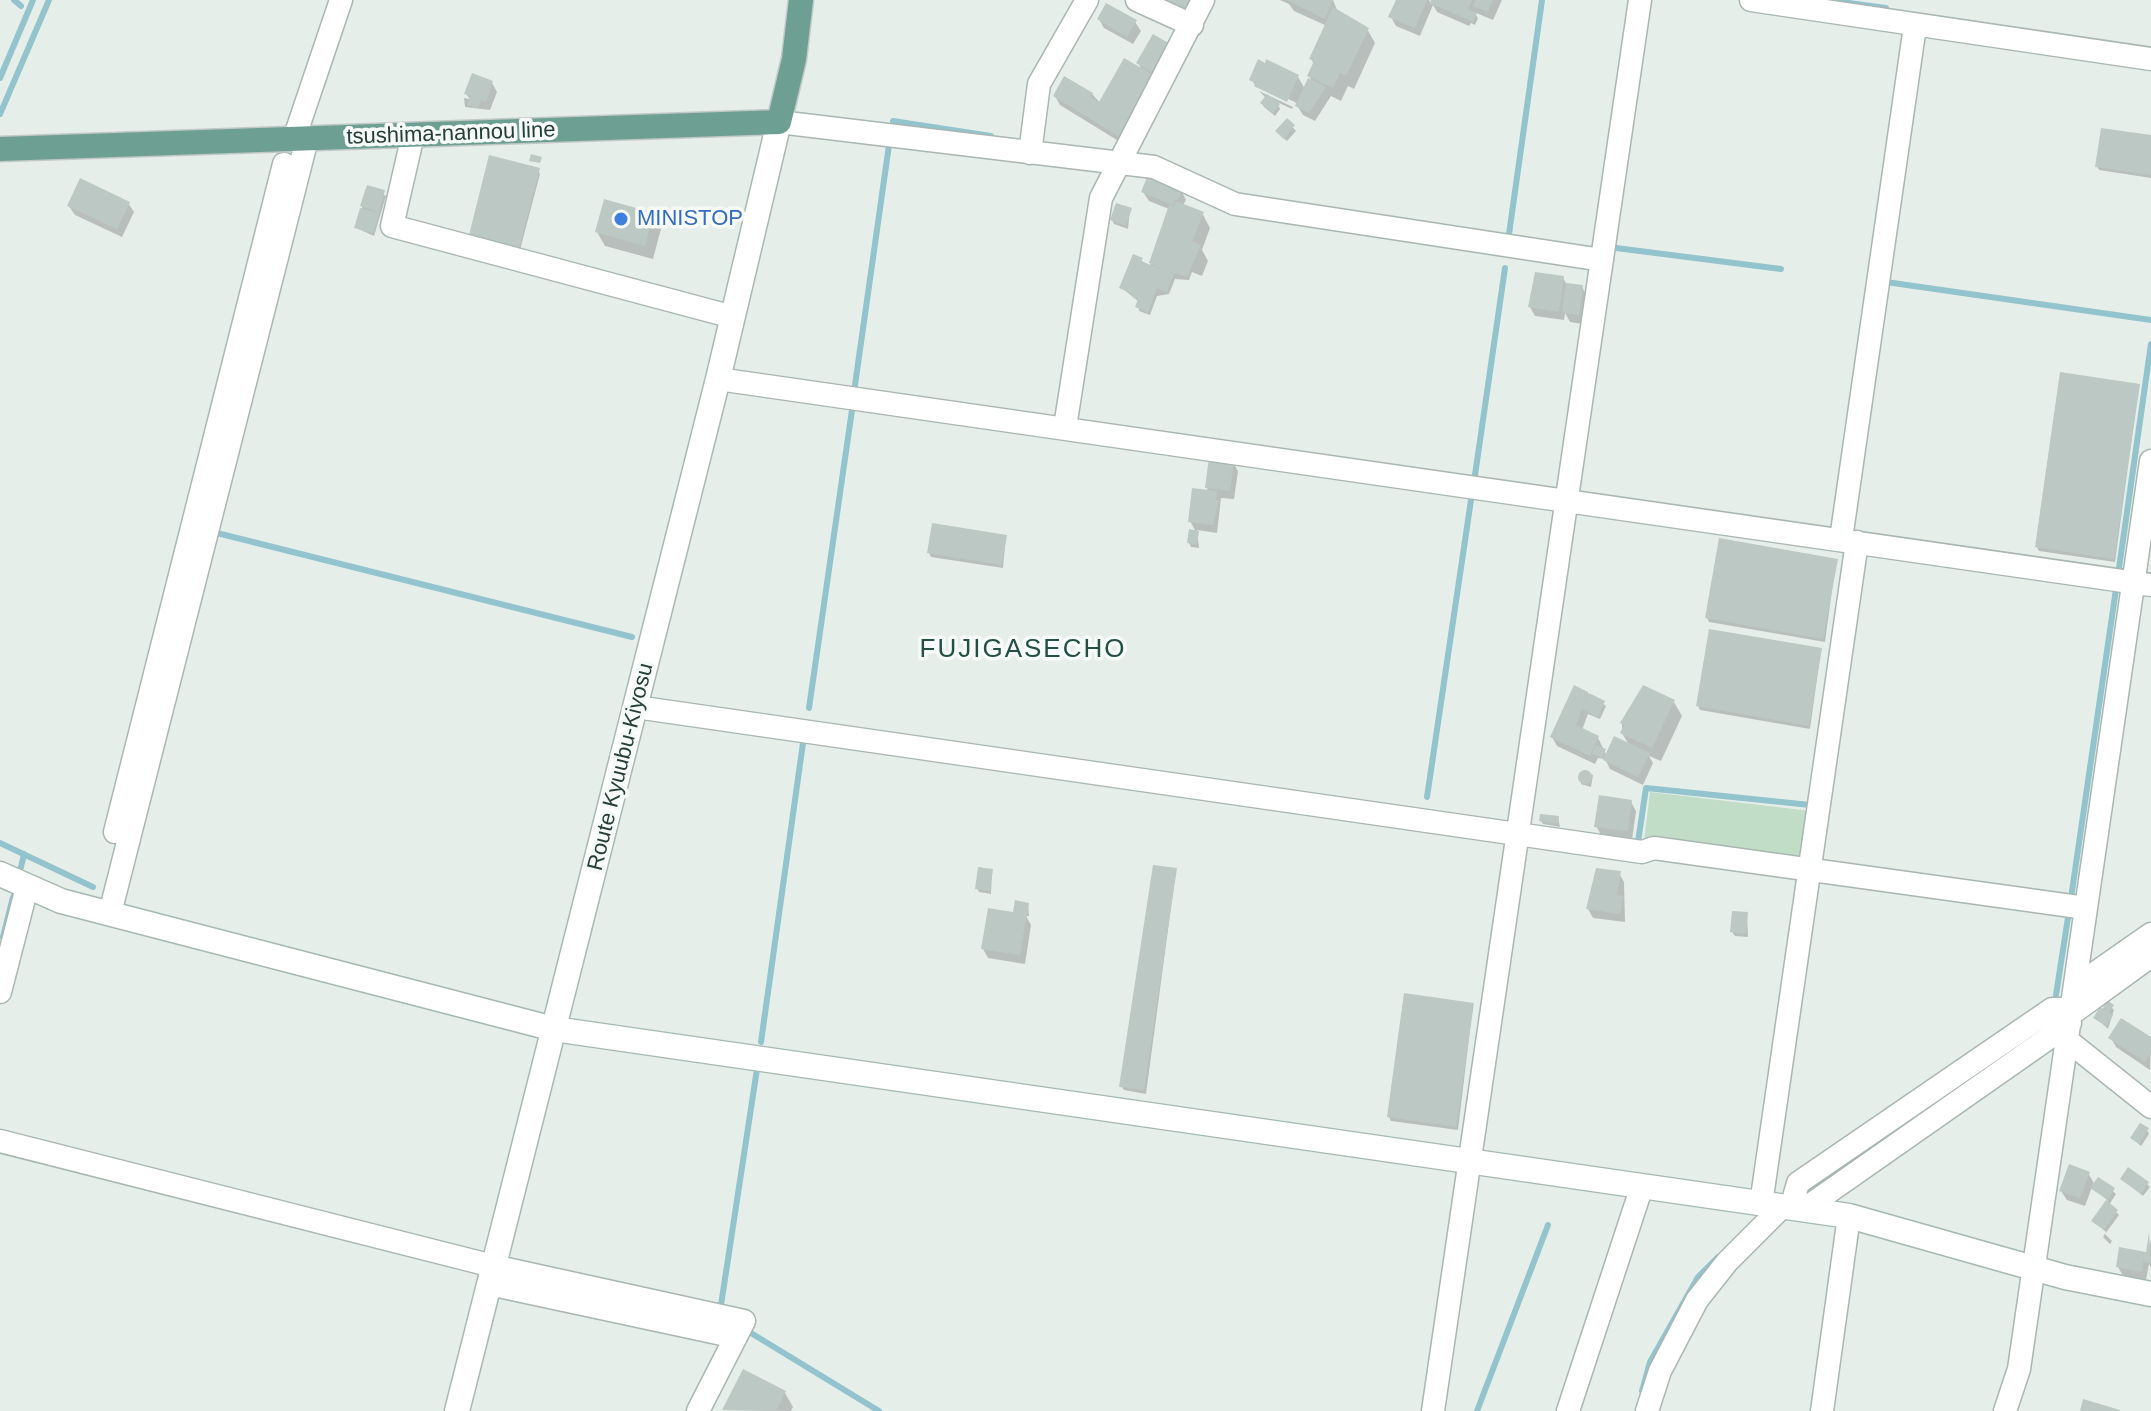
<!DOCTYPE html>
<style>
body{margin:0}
canvas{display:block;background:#e6eeea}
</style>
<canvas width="2151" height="1411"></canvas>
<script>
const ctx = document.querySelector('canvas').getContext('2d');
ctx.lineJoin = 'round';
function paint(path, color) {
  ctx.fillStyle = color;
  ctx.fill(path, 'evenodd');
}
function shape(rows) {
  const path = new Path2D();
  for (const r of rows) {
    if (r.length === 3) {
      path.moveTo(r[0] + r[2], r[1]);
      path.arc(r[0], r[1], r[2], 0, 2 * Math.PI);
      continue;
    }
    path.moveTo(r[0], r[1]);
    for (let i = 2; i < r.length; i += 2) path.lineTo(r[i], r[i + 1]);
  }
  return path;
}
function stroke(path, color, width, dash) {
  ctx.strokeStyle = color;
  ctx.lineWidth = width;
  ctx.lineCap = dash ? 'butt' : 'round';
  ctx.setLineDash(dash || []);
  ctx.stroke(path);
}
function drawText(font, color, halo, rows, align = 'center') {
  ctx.font = font + ' Arial,sans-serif';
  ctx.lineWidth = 7;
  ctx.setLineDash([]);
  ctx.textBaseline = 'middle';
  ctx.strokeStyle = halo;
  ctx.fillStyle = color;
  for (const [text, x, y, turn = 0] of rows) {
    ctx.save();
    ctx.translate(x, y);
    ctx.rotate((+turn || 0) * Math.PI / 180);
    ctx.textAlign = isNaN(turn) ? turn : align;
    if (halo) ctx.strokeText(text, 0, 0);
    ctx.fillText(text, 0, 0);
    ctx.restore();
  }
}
const green = shape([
 [1650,792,1811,811,1805,855,1798,861,1644,841]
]);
const shadow = shape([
 [1280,0,1333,0,1337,10,1367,29,1375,43,1354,89,1348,86,1341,101,1331,96,1315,121,1303,115,1295,102,1257,85,1257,88,1251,79,1298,77,1305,89,1313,83,1309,76,1314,64,1311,59,1327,26,1294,11,1289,4],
 [1398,0,1429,0,1431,4,1433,0,1502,0,1493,20,1474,12,1478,18,1475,25,1471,23,1469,26,1437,12,1433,5,1420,36,1396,26,1391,17],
 [1099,19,1135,22,1141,31,1133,44,1104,28],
 [1170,46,1125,145,1060,105,1055,96,1092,94,1105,108,1143,72,1138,63],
 [492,83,497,92,490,110,465,107,464,98,470,99,466,94],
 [1259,91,1293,107,1292,109,1277,102,1280,109,1275,116,1264,107,1262,103,1266,98],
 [1287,121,1296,131,1287,141,1280,135],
 [2151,137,2151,178,2099,170,2097,166],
 [538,170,540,174,520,250,473,238,471,234],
 [1179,186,1186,200,1183,205,1202,213,1210,228,1202,250,1208,261,1202,276,1192,272,1189,280,1175,279,1169,294,1157,296,1150,315,1139,311,1139,302,1122,288,1134,256,1150,266,1169,209,1149,201,1143,192],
 [368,187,386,196,374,236,356,228],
 [128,203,134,212,122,237,75,215,69,206],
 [1130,210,1128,229,1114,224,1112,220],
 [653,215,661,229,653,259,605,246,597,232],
 [1563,278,1567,285,1582,287,1587,296,1583,324,1570,322,1565,313,1564,320,1535,316,1530,307],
 [2139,386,2115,562,2039,551,2037,547],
 [1211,459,1233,462,1238,471,1234,499,1221,498,1217,533,1197,530,1199,548,1191,547,1189,543,1196,532,1190,521,1207,492],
 [1006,536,1003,568,931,557,929,553],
 [1836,561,1825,642,1709,622,1707,618],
 [1821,650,1810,729,1700,710,1698,706],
 [1587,693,1606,706,1600,719,1588,714,1582,730,1598,738,1607,756,1629,745,1622,733,1622,723,1674,702,1682,716,1661,761,1649,756,1653,763,1643,785,1610,769,1605,759,1598,758,1595,764,1557,746,1552,737],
 [1583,772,1593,775,1591,787,1581,784],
 [1631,802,1636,811,1632,840,1601,835,1596,826],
 [1558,818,1560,827,1543,824,1541,821],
 [1176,870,1146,1094,1124,1090,1122,1087],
 [992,871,991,894,979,892,977,888],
 [1619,873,1624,882,1625,922,1593,918,1588,909],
 [1028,904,1029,916,1026,916,1031,925,1025,964,988,958,983,949],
 [1747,914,1748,937,1735,936,1732,932],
 [2107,1003,2114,1010,2108,1029,2096,1018],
 [1473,1005,1458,1130,1391,1121,1389,1117],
 [2111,1038,2151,1040,2150,1070,2116,1047],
 [2147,1130,2149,1134,2141,1146,2132,1138],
 [2088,1173,2095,1185,2098,1179,2116,1194,2109,1205,2119,1215,2105,1234,2112,1241,2110,1244,2103,1237,2106,1232,2094,1221,2108,1201,2092,1187,2085,1206,2067,1200,2061,1191],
 [2122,1179,2147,1184,2150,1187,2143,1196],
 [2151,1239,2151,1268,2149,1264,2146,1280,2123,1276,2118,1267,2144,1254,2147,1260],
 [785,1393,793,1407,791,1411,724,1410]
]);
const stream = shape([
 [14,0,21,6],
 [1827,0,1886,8],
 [0,78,33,0],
 [0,114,49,0],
 [893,121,991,136],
 [1509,234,1542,0],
 [1616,248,1781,269],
 [1886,282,2151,320],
 [855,385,889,145],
 [1475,475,1505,268],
 [217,533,632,637],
 [2119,568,2151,344],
 [809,708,852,410],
 [1427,797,1471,500],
 [1631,841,1638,842,1646,788,1810,805,1810,802],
 [0,843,93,887],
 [21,867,24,854],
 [2071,898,2116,589],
 [3,937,13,897],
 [2056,995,2069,911],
 [761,1042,803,743],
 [721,1305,757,1069],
 [751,1333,879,1411],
 [1642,1391,1650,1362,1698,1277,1718,1257],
 [1477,1411,1548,1225]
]);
const building = shape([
 [1159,0,1191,0,1185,12],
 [1287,0,1333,0,1325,19],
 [1396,0,1427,0,1415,28,1388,17],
 [1431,0,1472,0,1468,9,1477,13,1473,22,1430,3],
 [1476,0,1493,0,1488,12,1473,6],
 [1106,3,1137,20,1127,37,1097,19],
 [1333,7,1369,28,1346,76,1340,73,1333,88,1307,76,1314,61,1309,59],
 [1153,34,1172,45,1155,74,1136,63],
 [1124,58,1155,76,1120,137,1053,96,1064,76,1093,93,1091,97,1099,102],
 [1258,59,1265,63,1266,59,1299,75,1287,102,1254,86,1256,83,1249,80],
 [472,73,493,81,486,102,481,100,478,108,467,105,471,96,464,94],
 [1308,78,1326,87,1309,113,1295,106],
 [1267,94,1280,104,1273,113,1260,103],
 [1287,118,1295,125,1284,139,1275,131],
 [2101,128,2151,135,2151,175,2095,167],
 [531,154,542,157,540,163,529,161],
 [489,155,540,168,519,248,469,235],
 [1149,172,1182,190,1178,200,1175,199,1173,205,1141,192],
 [80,178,130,202,117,229,67,206],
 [367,185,385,190,379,212,360,206],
 [604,199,654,213,645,246,595,232],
 [1176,201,1204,212,1192,241,1201,245,1187,277,1174,273,1167,292,1157,288,1148,313,1135,307,1138,299,1132,297,1133,294,1119,288,1133,254,1143,258,1141,261,1165,271,1149,263,1169,205,1174,207],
 [1116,203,1132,208,1126,226,1110,220],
 [360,208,379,213,373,233,354,228],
 [1535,272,1564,276,1559,312,1528,307],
 [1566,283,1583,285,1579,315,1562,313],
 [2060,372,2140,384,2114,559,2035,547],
 [1209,457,1234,460,1230,491,1205,488],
 [1192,488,1217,491,1216,500,1219,500,1213,525,1188,522],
 [932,523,1007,535,1002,565,927,553],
 [1189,529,1199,531,1197,545,1187,543],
 [1719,538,1838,559,1823,639,1705,618],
 [1709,629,1822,648,1809,726,1696,706],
 [1574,685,1588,692,1576,725,1599,736,1590,756,1550,737],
 [1643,685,1675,700,1652,748,1620,733,1624,725,1620,723],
 [1589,693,1605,701,1598,717,1581,709],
 [1614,736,1650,753,1638,777,1603,760],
 [1596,745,1606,749,1602,758,1592,754],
 [1585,777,7],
 [1599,795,1632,800,1628,831,1594,827],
 [1540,814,1559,816,1558,824,1539,821],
 [1153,865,1177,868,1144,1090,1119,1087],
 [978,867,993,869,990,891,975,889],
 [1596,868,1621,871,1617,895,1623,896,1620,914,1586,909],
 [1015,900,1029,903,1020,955,981,949,988,908,1013,912],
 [1732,911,1748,912,1746,934,1730,932],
 [1404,993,1474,1003,1456,1127,1387,1117],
 [2107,1000,2114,1005,2109,1012,2103,1007],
 [2100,1007,2113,1015,2106,1026,2093,1018],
 [2121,1018,2151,1037,2151,1052,2145,1062,2108,1038],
 [2140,1123,2149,1128,2139,1144,2130,1138],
 [2069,1164,2090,1172,2080,1198,2059,1191],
 [2128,1167,2149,1182,2141,1194,2120,1179],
 [2098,1177,2115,1188,2108,1200,2090,1188],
 [2106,1200,2118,1210,2104,1230,2091,1221],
 [2149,1233,2151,1263,2145,1262,2144,1257,2142,1272,2116,1267,2119,1247,2146,1252],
 [743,1369,786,1391,776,1411,722,1410],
 [2083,1399,2120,1410,2120,1411,2080,1411]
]);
const street = shape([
 [1137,0,1192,25],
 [1751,0,2151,59],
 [779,122,1154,167,1235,204,1602,260],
 [413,135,392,226,733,317],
 [294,139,341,0],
 [1030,153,1039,84,1087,0],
 [718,379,2151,585],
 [1065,427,1101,198,1203,0],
 [1841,539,1915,26],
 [636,707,1642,852,1654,848,2086,908],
 [115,832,284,164],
 [110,913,307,139],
 [2075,987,2151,934],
 [0,992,27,887],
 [2071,1014,2151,956],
 [2067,1040,2151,1107],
 [0,1141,493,1266,744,1321,698,1411],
 [1761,1204,1857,542],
 [1791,1208,1798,1183,2052,1009,2072,1009],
 [1803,1210,2070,1023],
 [489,1284,736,1337],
 [1433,1411,1640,0],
 [1568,1411,1642,1186],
 [1647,1411,1660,1371,1697,1300,1727,1262,1782,1207],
 [1822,1411,1849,1216],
 [2005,1411,2019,1369,2151,461]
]);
const secondary = shape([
 [0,874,61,901,554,1029,1849,1216,2065,1277,2151,1294],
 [457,1411,718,379,779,122]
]);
const primary = shape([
 [0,149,779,122,794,59,801,0]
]);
const markers = [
 [621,219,8,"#3f7fe0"]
];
const streetNames = [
 ["tsushima-nannou line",451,134,-2],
 ["Route Kyuubu-Kiyosu",621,767,-76]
];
const shopNames = [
 ["MINISTOP",637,219]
];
const quarterNames = [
 ["FUJIGASECHO",1023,650]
];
paint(green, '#c1ddc8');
paint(shadow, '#0003');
stroke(stream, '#93c4ce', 6);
paint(building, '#bbc8c3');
stroke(street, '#a9b6b1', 25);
stroke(secondary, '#a5b9b2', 27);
stroke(primary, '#c2c9c7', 27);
stroke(street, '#fff', 22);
stroke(secondary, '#fff', 24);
stroke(primary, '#6e9f93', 24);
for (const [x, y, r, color] of markers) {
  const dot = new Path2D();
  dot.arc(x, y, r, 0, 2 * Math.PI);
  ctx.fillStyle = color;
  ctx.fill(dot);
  stroke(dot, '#f6faf8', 3);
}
drawText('22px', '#263f38', '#f6faf8', streetNames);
drawText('22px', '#366cbe', '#f6faf8', shopNames, 'left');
ctx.letterSpacing = '2px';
drawText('26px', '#234f45', '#f6faf8', quarterNames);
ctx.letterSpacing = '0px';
</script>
